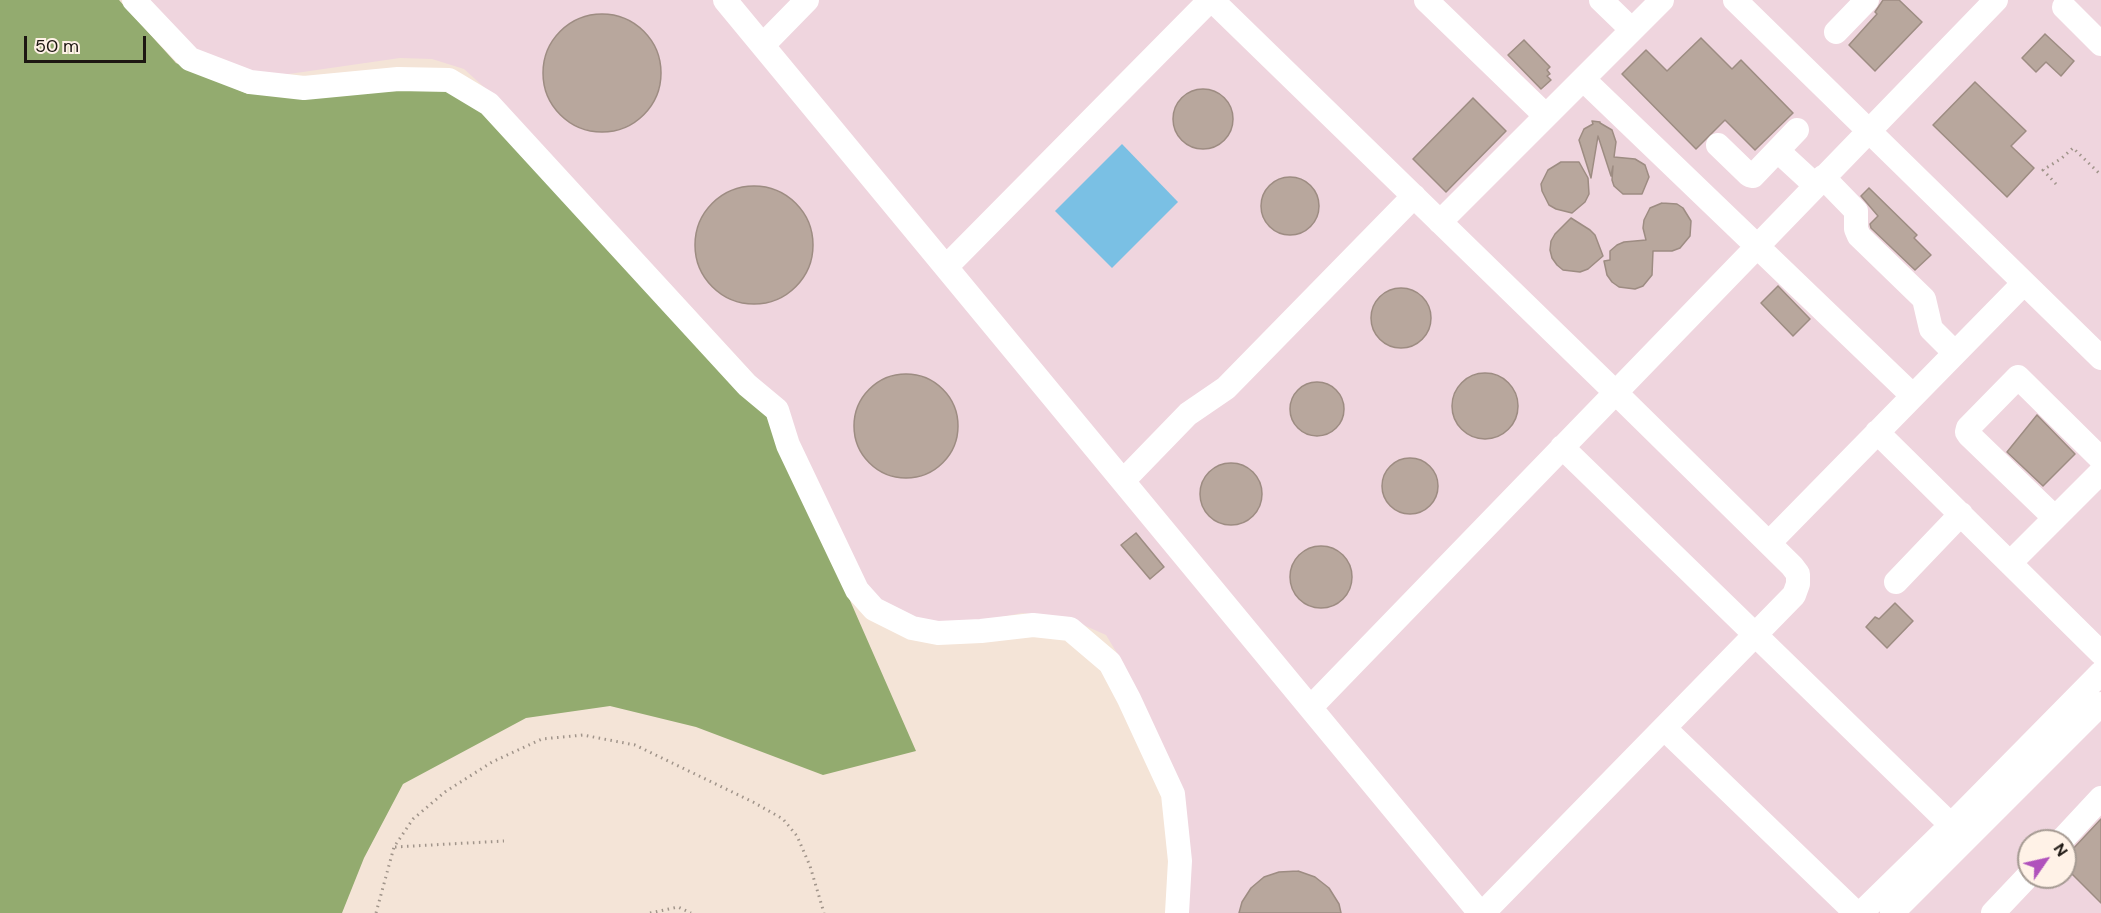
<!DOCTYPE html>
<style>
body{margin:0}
#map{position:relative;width:2101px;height:913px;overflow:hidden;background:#f4e4d7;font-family:"DM Sans",sans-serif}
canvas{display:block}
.north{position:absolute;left:2017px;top:829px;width:60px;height:60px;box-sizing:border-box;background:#fff2e7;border:2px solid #a59a92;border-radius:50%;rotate:56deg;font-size:16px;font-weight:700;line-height:24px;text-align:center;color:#1d1712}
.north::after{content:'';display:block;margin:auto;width:21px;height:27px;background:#b052bc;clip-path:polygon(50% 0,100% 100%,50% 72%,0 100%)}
.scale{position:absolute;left:24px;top:36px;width:122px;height:27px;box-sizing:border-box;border:3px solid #1d1712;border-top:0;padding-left:8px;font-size:18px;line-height:21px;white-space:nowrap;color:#1d1712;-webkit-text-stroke:4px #fff2e7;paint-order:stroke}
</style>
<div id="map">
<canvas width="2101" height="913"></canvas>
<div class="north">N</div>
<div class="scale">50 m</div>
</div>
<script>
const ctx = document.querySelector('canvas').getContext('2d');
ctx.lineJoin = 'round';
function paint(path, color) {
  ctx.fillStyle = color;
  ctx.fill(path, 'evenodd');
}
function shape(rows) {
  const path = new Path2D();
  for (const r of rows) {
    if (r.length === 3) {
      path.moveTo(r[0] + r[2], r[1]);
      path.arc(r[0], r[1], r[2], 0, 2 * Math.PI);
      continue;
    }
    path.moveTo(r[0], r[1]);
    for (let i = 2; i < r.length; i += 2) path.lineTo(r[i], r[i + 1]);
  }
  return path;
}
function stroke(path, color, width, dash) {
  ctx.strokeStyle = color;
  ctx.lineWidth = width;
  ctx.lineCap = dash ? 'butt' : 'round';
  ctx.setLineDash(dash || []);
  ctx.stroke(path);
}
const industrial = shape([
 [140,0,2101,0,2101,913,1186,913,1182,801,1123,663,1106,635,1070,619,1022,613,961,625,922,621,890,609,867,585,776,399,507,108,464,69,432,59,400,58,268,77,190,48],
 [2029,841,2065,841,2065,877,2029,877]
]);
const forest = shape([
 [0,0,119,0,176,63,248,94,449,90,484,114,770,418,916,751,823,775,696,727,610,706,526,718,403,784,364,858,342,913,0,913]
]);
const water = shape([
 [1122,144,1178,202,1112,268,1055,211]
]);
const building = shape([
 [1883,0,1899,0,1922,22,1875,71,1849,45,1877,14,1875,12,1883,0],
 [602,73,59],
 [2045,34,2074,61,2061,76,2046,62,2036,72,2022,58,2045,34],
 [1701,38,1732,69,1741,60,1793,113,1755,150,1725,120,1696,149,1622,74,1646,50,1667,71,1701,38],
 [1524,40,1550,67,1547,70,1550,74,1547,76,1551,80,1541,89,1508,55,1524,40],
 [1975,82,2026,131,2011,146,2034,168,2007,197,1933,125,1975,82],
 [1203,119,30],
 [1473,98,1506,131,1446,192,1413,159,1473,98],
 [1592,121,1600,122,1600,123,1612,130,1616,142,1614,157,1635,159,1645,165,1649,177,1642,194,1623,194,1614,186,1612,180,1613,166,1611,176,1598,136,1591,178,1579,140,1584,129,1593,124,1592,121],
 [1561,162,1579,162,1588,178,1589,194,1585,202,1572,213,1556,209,1549,205,1542,191,1541,184,1548,170,1561,162],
 [1290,206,29],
 [754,245,59],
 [1869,188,1917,235,1914,238,1931,255,1915,270,1871,228,1870,224,1878,216,1861,196,1869,188],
 [1662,203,1677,204,1683,208,1691,221,1690,236,1680,248,1672,251,1653,251,1652,275,1643,286,1635,289,1619,287,1612,282,1607,275,1604,261,1610,260,1610,251,1617,245,1624,242,1646,240,1643,228,1644,220,1650,208,1662,203],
 [1571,218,1590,230,1595,235,1603,256,1588,269,1580,272,1563,270,1557,265,1552,258,1550,250,1551,241,1555,234,1571,218],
 [1778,286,1810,319,1793,336,1761,303,1778,286],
 [1401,318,30],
 [1485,406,33],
 [906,426,52],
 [1317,409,27],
 [2037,415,2075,454,2043,486,2007,452,2037,415],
 [1410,486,28],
 [1231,494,31],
 [1136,533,1164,567,1150,579,1121,545,1136,533],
 [1321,577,31],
 [1895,603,1913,621,1887,648,1866,627,1875,617,1879,619,1895,603],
 [2101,819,2101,903,2065,867,2065,855,2071,851,2101,819],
 [1298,871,1315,877,1329,888,1339,904,1341,913,1239,913,1242,902,1251,888,1264,877,1279,872,1298,871]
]);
const path = shape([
 [2056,184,2043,170,2062,158,2073,148,2101,175],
 [395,847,504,841],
 [376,913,394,847,413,819,445,792,492,762,542,739,583,735,635,745,753,802,783,819,797,836,810,866,824,913],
 [650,913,678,907,691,913]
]);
const minor = shape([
 [134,0,190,59,250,82,304,88,398,79,449,80,489,104,747,385,777,410,788,445,857,590,874,609,912,628,938,633,981,631,1033,625,1070,629,1110,663,1129,699,1173,794,1180,861,1177,913],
 [725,0,1480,913],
 [1212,0,1615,392,1792,566,1798,574,1798,584,1794,595,1483,913],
 [1426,0,1546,116],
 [1601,0,1632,30],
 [1735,0,2101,358],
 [2064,7,2101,44],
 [1836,32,1867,0],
 [763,45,807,0],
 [1583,79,1913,396],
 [1718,145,1749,175,1753,176,1797,130],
 [1778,151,1815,185],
 [1823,177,1856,211,1856,229,1859,236,1924,299,1931,329,1955,353],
 [1440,222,1662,0],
 [946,267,1210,0],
 [1877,432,2101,653],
 [1562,447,1951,825],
 [1123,481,1188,414,1226,388,1414,196],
 [2055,518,1969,435,1967,432,1968,428,2018,377,2101,459],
 [1769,543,2024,283],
 [2010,563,2101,472],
 [1896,582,1961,514],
 [1311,707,1996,0],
 [1665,729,1856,913],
 [2061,841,2101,798],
 [1861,913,1951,825,2101,673],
 [1892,913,2101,704],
 [1993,913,2029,875]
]);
paint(industrial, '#efd5de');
paint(forest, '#93ab6f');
paint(water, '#7ac0e4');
paint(building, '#b8a79d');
stroke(building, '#9d8c82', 1.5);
stroke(path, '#a0948a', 3, [1.5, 4.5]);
stroke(minor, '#fff', 24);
</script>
